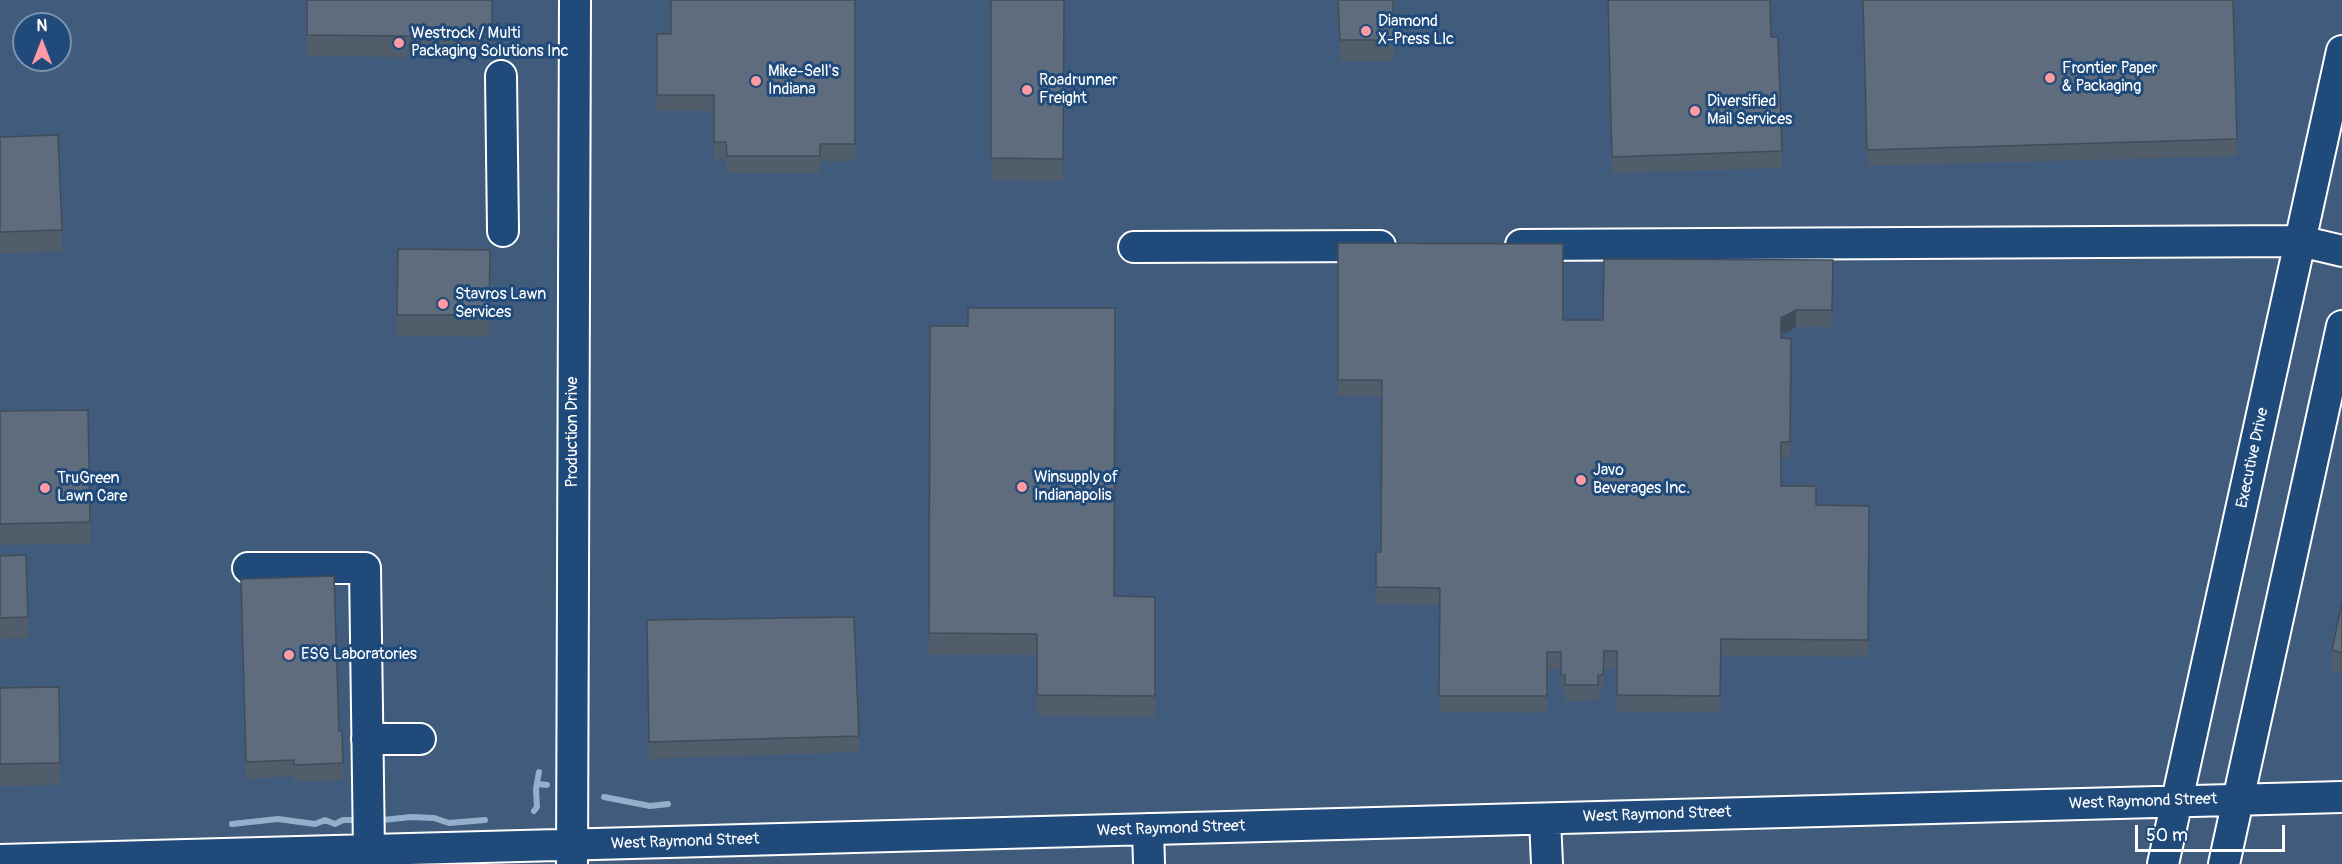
<!DOCTYPE html>
<style>
body{margin:0}
#map{position:relative;width:2342px;height:864px;overflow:hidden;background:#32547b;font-family:Pangolin,sans-serif}
canvas{display:block}
.north{position:absolute;left:12px;top:12px;width:60px;height:60px;box-sizing:border-box;background:#1f4a7a;border:2px solid #7992af;border-radius:50%;rotate:0deg;font-size:16px;font-weight:700;line-height:24px;text-align:center;color:#fff}
.north::after{content:'';display:block;margin:auto;width:21px;height:27px;background:#ff9aa2;clip-path:polygon(50% 0,100% 100%,50% 72%,0 100%)}
.scale{position:absolute;left:2135px;top:825px;width:150px;height:27px;box-sizing:border-box;border:3px solid #fff;border-top:0;padding-left:8px;font-size:18px;line-height:21px;white-space:nowrap;color:#fff;-webkit-text-stroke:4px #1f4a7a;paint-order:stroke}
</style>
<div id="map">
<canvas width="2342" height="864"></canvas>
<div class="north">N</div>
<div class="scale">50 m</div>
</div>
<script>
const ctx = document.querySelector('canvas').getContext('2d');
ctx.lineJoin = 'round';
function paint(path, color) {
  ctx.fillStyle = color;
  ctx.fill(path, 'evenodd');
}
function shape(rows) {
  const path = new Path2D();
  for (const r of rows) {
    path.moveTo(r[0], r[1]);
    for (let i = 2; i < r.length; i += 2) path.lineTo(r[i], r[i + 1]);
  }
  return path;
}
function stroke(path, color, width, dash) {
  ctx.strokeStyle = color;
  ctx.lineWidth = width;
  ctx.lineCap = dash ? 'butt' : 'round';
  ctx.setLineDash(dash || []);
  ctx.stroke(path);
}
function drawText(font, color, halo, rows, align = 'center') {
  ctx.font = font + ' Pangolin,sans-serif';
  ctx.lineWidth = 6;
  ctx.setLineDash([]);
  ctx.textBaseline = 'middle';
  ctx.strokeStyle = halo;
  ctx.fillStyle = color;
  for (const [text, x, y, turn = 0] of rows) {
    ctx.save();
    ctx.translate(x, y);
    ctx.rotate((+turn || 0) * Math.PI / 180);
    ctx.textAlign = isNaN(turn) ? turn : align;
    if (halo) ctx.strokeText(text, 0, 0);
    ctx.fillText(text, 0, 0);
    ctx.restore();
  }
}
const built = shape([
 [0,0,2342,0,2342,864,0,864],
 [24,24,60,24,60,60,24,60]
]);
const stream = shape([
 [538,784,547,785],
 [604,797,650,806,668,804],
 [534,811,537,807,536,789,539,772],
 [383,820,411,817,434,818,449,823,485,820],
 [232,824,278,819,315,824,325,820,335,824,343,820,357,820]
]);
const minor = shape([
 [501,76,503,231],
 [1521,245,2300,241,2342,251],
 [1134,247,1380,246],
 [248,568,365,568,369,851],
 [367,739,420,739],
 [1545,819,1547,864],
 [1148,829,1149,864],
 [0,860,2342,797],
 [572,864,575,0],
 [2163,864,2342,51],
 [2224,864,2342,326]
]);
const wall = shape([
 [307,0,492,0,492,58,307,56],
 [855,0,855,161,820,161,820,173,727,173,726,159,714,159,714,111,657,111,657,34,671,34],
 [991,0,1064,0,1063,181,991,180],
 [1337,0,1393,0,1394,61,1340,61],
 [1607,0,1770,0,1771,37,1782,151,1782,168,1612,173],
 [1862,0,2233,0,2237,156,1867,166],
 [0,137,62,230,62,251,0,254],
 [1338,243,1563,320,1603,320,1833,260,1832,327,1796,327,1781,335,1781,338,1791,355,1790,458,1781,458,1781,486,1816,505,1869,506,1868,657,1721,656,1720,712,1617,712,1617,668,1604,668,1603,691,1598,691,1598,701,1565,701,1565,691,1561,691,1561,669,1547,669,1547,713,1439,712,1440,605,1376,604,1376,552,1381,552,1382,396,1338,396],
 [398,249,490,250,489,337,397,336],
 [930,326,968,326,1114,596,1155,597,1155,717,1037,716,1037,655,929,655],
 [0,411,90,522,90,544,0,545],
 [0,556,28,617,28,638,0,639],
 [241,579,339,731,343,763,343,780,294,782,294,776,246,779],
 [2342,603,2342,674,2332,672,2332,650],
 [647,620,859,736,859,752,649,759],
 [59,687,60,785,0,786,0,688]
]);
const shadedWall = shape([
 [1796,310,1796,327,1781,335,1781,318]
]);
const building = shape([
 [307,0,492,0,492,37,307,35,307,0],
 [671,0,855,0,855,144,820,144,820,156,727,156,726,142,714,142,714,95,657,95,657,34,671,34,671,0],
 [991,0,1064,0,1063,159,991,158,991,0],
 [1338,0,1393,0,1394,40,1340,40,1338,0],
 [1608,0,1770,0,1771,37,1778,37,1782,151,1612,157,1608,0],
 [1863,0,2233,0,2237,139,1867,150,1863,0],
 [58,135,62,230,0,232,0,137,58,135],
 [1338,243,1563,244,1563,320,1603,320,1604,259,1833,260,1832,310,1796,310,1781,318,1781,338,1791,339,1790,442,1781,442,1781,486,1816,486,1816,505,1869,506,1868,640,1721,639,1720,696,1617,695,1617,651,1604,651,1603,675,1598,675,1598,685,1565,685,1565,675,1561,675,1561,652,1547,652,1547,696,1439,696,1440,588,1376,587,1376,552,1381,552,1382,380,1338,380,1338,243],
 [398,249,490,250,489,315,397,315,398,249],
 [968,308,1115,308,1114,596,1155,597,1155,696,1037,695,1037,634,929,633,930,326,968,326,968,308],
 [88,410,90,522,0,524,0,411,88,410],
 [26,555,28,617,0,618,0,556,26,555],
 [334,576,339,731,342,731,343,763,294,765,294,760,246,762,241,579,334,576],
 [2342,603,2342,653,2332,650,2342,603],
 [854,617,859,736,649,742,647,620,854,617],
 [59,687,60,763,0,764,0,688,59,687]
]);
const markers = [
 [1366,31,6,"#ff9aa2"],
 [399,43,6,"#ff9aa2"],
 [2050,78,6,"#ff9aa2"],
 [756,81,6,"#ff9aa2"],
 [1027,90,6,"#ff9aa2"],
 [1695,111,6,"#ff9aa2"],
 [443,304,6,"#ff9aa2"],
 [1581,480,6,"#ff9aa2"],
 [1022,487,6,"#ff9aa2"],
 [45,488,6,"#ff9aa2"],
 [289,655,6,"#ff9aa2"]
];
const poiNames = [
 ["Diamond",1378,22],
 ["X-Press Llc",1378,40],
 ["Westrock / Multi",411,34],
 ["Packaging Solutions Inc",411,52],
 ["Frontier Paper",2062,69],
 ["& Packaging",2062,87],
 ["Mike-Sell's",768,72],
 ["Indiana",768,90],
 ["Roadrunner",1039,81],
 ["Freight",1039,99],
 ["Diversified",1707,102],
 ["Mail Services",1707,120],
 ["Stavros Lawn",455,295],
 ["Services",455,313],
 ["Javo",1593,471],
 ["Beverages Inc.",1593,489],
 ["Winsupply of",1034,478],
 ["Indianapolis",1034,496],
 ["TruGreen",57,479],
 ["Lawn Care",57,497],
 ["ESG Laboratories",301,655]
];
const streetNames = [
 ["Production Drive",573,432,-90],
 ["Executive Drive",2253,458,-78],
 ["West Raymond Street",2143,802,-2],
 ["West Raymond Street",1657,815,-2],
 ["West Raymond Street",1171,829,-2],
 ["West Raymond Street",685,842,-2]
];
paint(built, '#405b7c');
stroke(stream, '#94afcb', 6);
stroke(minor, '#fff', 34);
stroke(minor, '#1f4a7a', 30);
paint(wall, '#525d6c');
paint(shadedWall, '#424c58');
paint(building, '#5f6c7e');
stroke(building, '#424c58', 1.5);
for (const [x, y, r, color] of markers) {
  const dot = new Path2D();
  dot.arc(x, y, r, 0, 2 * Math.PI);
  ctx.fillStyle = color;
  ctx.fill(dot);
  stroke(dot, '#1f4a7a', 2);
}
drawText('16px', '#fff', '#1f4a7a', poiNames, 'left');
drawText('16px', '#fff', '#1f4a7a', streetNames);
</script>
